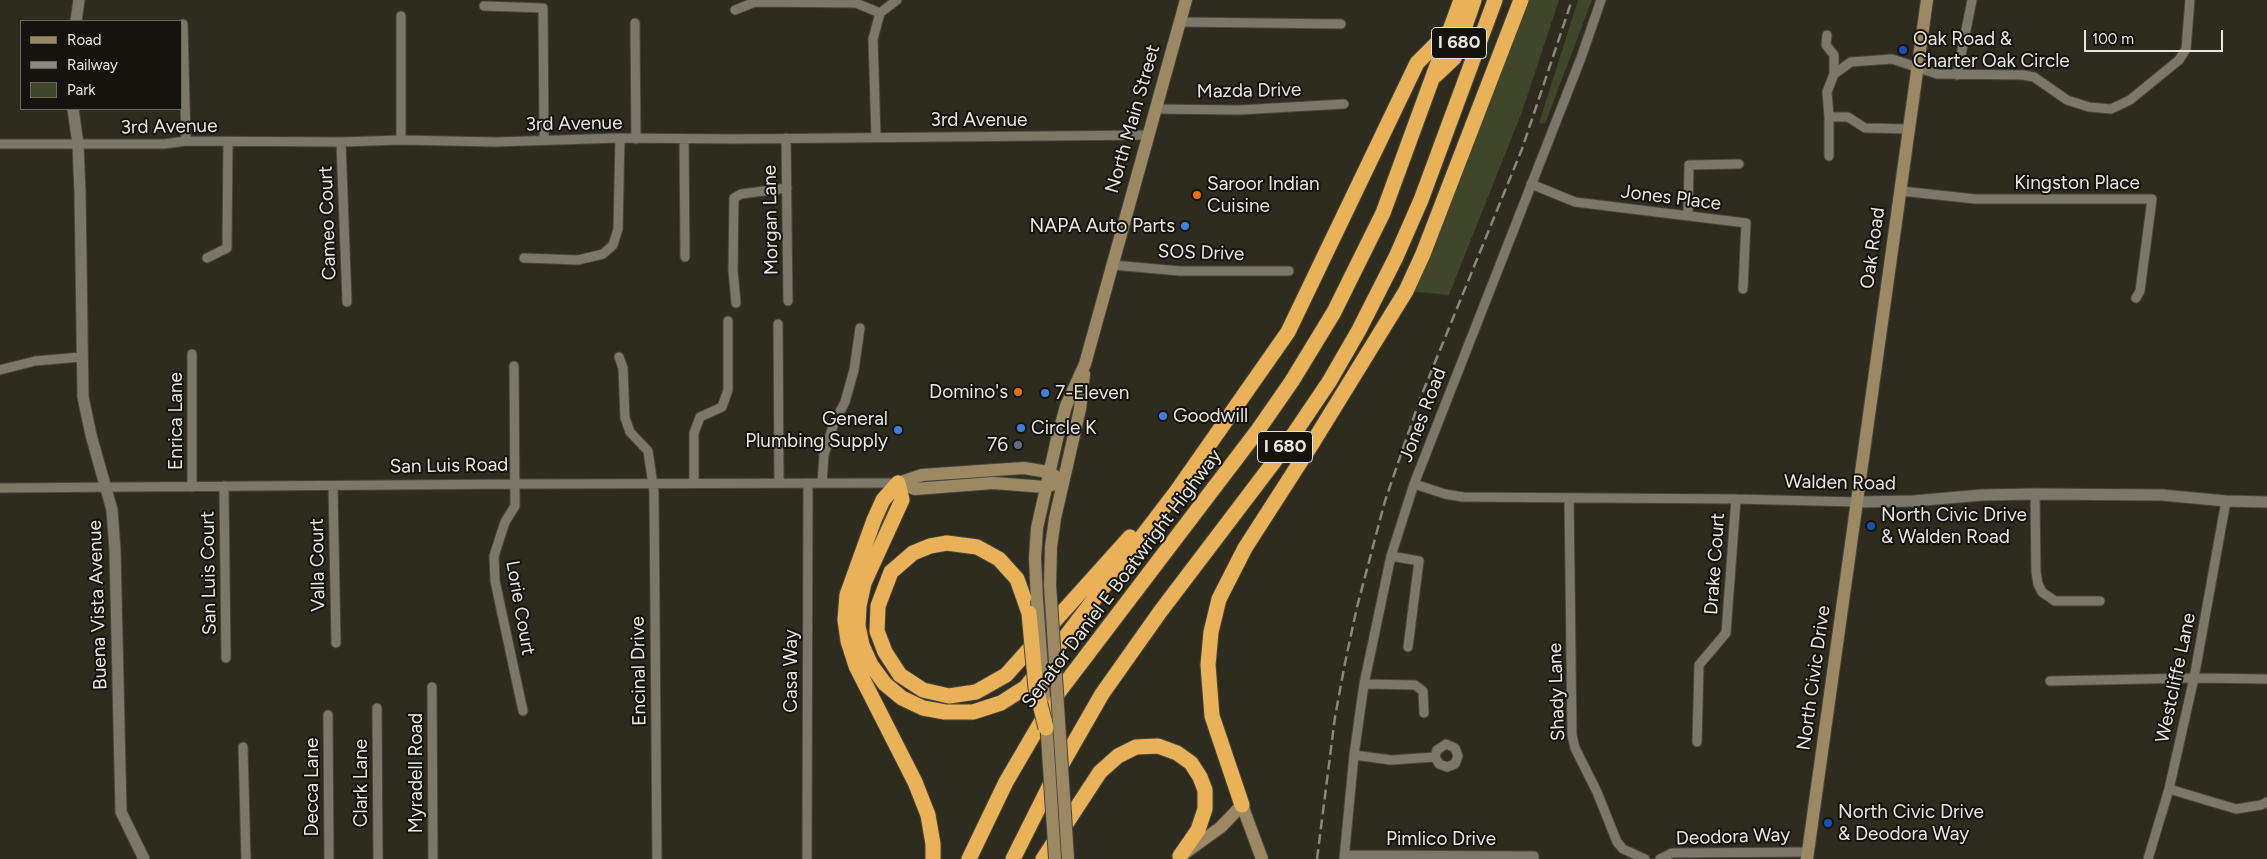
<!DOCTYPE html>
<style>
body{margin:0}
#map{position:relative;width:2267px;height:859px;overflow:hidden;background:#2e2b1f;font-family:Figtree,sans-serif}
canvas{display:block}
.legend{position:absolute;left:20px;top:20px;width:162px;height:90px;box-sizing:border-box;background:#15130e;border:1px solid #6a6862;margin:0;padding:6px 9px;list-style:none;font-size:15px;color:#e9e7e0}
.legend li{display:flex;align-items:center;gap:10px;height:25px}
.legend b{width:25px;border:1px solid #6a6862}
.scale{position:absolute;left:2084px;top:30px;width:139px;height:22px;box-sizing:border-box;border:2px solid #e9e7e0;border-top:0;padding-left:6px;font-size:15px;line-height:18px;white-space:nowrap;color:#e9e7e0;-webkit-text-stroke:4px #15130e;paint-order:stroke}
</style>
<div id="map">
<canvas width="2267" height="859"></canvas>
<ul class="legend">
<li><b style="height:6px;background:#9c8964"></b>Road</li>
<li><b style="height:6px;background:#8a877e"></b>Railway</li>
<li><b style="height:14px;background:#404629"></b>Park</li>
</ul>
<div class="scale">100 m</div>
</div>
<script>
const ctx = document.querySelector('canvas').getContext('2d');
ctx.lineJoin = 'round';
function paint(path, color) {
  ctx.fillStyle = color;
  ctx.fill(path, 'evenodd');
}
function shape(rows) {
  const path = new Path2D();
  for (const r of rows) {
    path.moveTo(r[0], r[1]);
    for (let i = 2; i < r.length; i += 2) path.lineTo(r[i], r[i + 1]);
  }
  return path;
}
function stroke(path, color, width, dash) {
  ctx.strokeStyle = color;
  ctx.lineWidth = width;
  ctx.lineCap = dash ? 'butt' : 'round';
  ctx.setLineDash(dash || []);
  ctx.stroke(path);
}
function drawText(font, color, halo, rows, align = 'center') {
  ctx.font = font + ' Figtree,sans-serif';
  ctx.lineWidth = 4;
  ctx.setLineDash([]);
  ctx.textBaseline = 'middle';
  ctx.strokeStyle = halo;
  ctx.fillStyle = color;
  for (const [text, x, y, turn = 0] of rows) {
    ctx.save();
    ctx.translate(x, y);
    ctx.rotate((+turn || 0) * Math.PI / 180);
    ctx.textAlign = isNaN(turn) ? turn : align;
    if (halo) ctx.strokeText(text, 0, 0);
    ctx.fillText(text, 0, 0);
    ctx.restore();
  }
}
const green = shape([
 [1521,0,1559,0,1522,112,1449,295,1406,291],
 [1578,0,1592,0,1545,124,1539,123]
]);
const minor = shape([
 [484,6,543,8,544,139],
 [735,10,755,2,856,3,880,13],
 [401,16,401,140],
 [1180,22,1341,24],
 [635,23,636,139],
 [183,24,186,141],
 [1827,35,1826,45,1834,55,1834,74],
 [1957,75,1972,0],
 [1156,109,1239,110,1344,104],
 [1829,117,1829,156],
 [1910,129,1865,128,1848,117,1829,117,1827,92,1834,74,1851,62,1892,59,1937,74,2023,75,2034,77,2067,100,2089,107,2111,109,2130,100,2179,60,2186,49,2190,0],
 [876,137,873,39,880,13,897,0],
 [786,138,788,301],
 [684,139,685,257],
 [341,142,347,302],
 [0,144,164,144,186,141,341,142,401,140,496,142,620,138,735,139,1149,135],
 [1531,184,1575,202,1746,223,1743,289],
 [1901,191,1975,199,2152,199,2140,291,2136,298],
 [1688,216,1689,165,1739,164],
 [207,258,227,248,228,142],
 [524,258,578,260,603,254,613,245,618,229,620,138],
 [1112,265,1180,271,1289,271],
 [736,303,733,270,734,198,741,194,787,188],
 [778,324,779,483],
 [192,354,192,487],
 [619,357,623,368,625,418,630,432,648,451,654,492,657,859],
 [514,366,515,506,505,522,494,556,495,581,523,711],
 [0,370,35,361,81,357],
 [694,483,694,433,700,417,722,407,728,390,728,321],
 [822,483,824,455,834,423,845,402,854,370,860,328],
 [1414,484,1445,494,1463,497,1736,499,1857,502],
 [224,486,226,658],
 [333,486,336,643],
 [0,488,515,484,898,483],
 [2035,494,2036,572,2038,584,2042,592,2055,601,2100,601],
 [1569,498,1572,735,1575,748,1597,792,1617,842,1623,849,1645,859],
 [1391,556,1419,561,1408,647],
 [2050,681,2194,678,2267,679],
 [1364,684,1415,685,1423,691,1424,713],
 [432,687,433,859],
 [377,708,378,859],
 [328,715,329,859],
 [1697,742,1699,665,1726,633,1736,499],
 [243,747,246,859],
 [1354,755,1391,760,1435,757,1439,764,1447,767,1455,764,1458,756,1455,748,1446,744,1437,750,1435,757],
 [2169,789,2236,809,2261,805,2267,802],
 [1345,855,1534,856,1534,859],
 [807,859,808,483],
 [1344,859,1354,755,1364,684,1391,556,1414,484,1581,58,1601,0],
 [1660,859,1672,853,1808,852],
 [2148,859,2169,789,2194,678,2226,501]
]);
const tertiary = shape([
 [76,21,79,0],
 [73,109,78,144,80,193,83,397,91,435,112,510,115,550,121,812,144,859],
 [1857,502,1913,501,1982,495,2035,494,2162,495,2226,501,2267,502]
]);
const secondary = shape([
 [898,483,922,475,1024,468,1048,472,1055,476],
 [898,483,915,489,993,483,1045,487,1052,485],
 [1050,585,1051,547,1055,518,1080,409,1084,374],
 [1037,600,1035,558,1037,528,1057,439,1066,406,1085,364,1186,0],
 [1185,853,1221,827,1242,805,1262,859],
 [1807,859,1927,0]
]);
const motorway = shape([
 [1436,75,1454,58,1474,0],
 [898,483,902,500,864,583,859,606,858,626,862,645,871,665,885,684,902,698,923,708,945,712,973,712,1001,703,1026,687,1060,644,1176,492,1288,332,1417,63,1451,29],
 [898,483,883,500,874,520,847,595,845,620,848,641,856,666,915,782,928,815,933,844,933,859],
 [1029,613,1017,579,999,559,977,547,947,543,930,546,913,553,891,572,878,606,877,631,885,652,900,675,923,690,949,696,976,692,1006,675,1130,537],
 [1242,805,1212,716,1208,665,1211,632,1219,599,1245,548,1310,447,1406,291,1423,254,1521,0],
 [969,859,1006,782,1058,693,1258,430,1292,381,1334,312,1383,213,1461,0],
 [1013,859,1051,783,1102,694,1160,612,1283,450,1329,382,1359,330,1396,257,1421,200,1495,0],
 [1043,859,1100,772,1118,756,1136,747,1158,746,1177,753,1191,763,1200,777,1205,790,1205,809,1198,830,1180,856]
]);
const rail = shape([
 [1317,859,1335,717,1345,663,1357,607,1385,501,1420,399,1522,149,1572,0]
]);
const secondaryBridge = shape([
 [1050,585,1068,859],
 [1037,600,1044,697],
 [1046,720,1055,859]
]);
const motorwayBridge = shape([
 [1029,613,1036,688,1046,728]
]);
const markers = [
 [1903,50,5,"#1a4fb4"],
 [1197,195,5,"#e8710a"],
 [1185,226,5,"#3f7fe0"],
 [1018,392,5,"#e8710a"],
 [1045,393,5,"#3f7fe0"],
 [1163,416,5,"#3f7fe0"],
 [1021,428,5,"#3f7fe0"],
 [898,430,5,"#3f7fe0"],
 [1018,445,5,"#5c6f8a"],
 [1871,526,5,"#1a4fb4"],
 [1828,823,5,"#1a4fb4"]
];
const shields = [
 [1459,43,55],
 [1285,447,55]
];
const shieldNames = [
 ["I 680",1459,43],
 ["I 680",1285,447]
];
const poiNames = [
 ["Oak Road &",1913,39],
 ["Charter Oak Circle",1913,61],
 ["Saroor Indian",1207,184],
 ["Cuisine",1207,206],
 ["NAPA Auto Parts",1175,226,"right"],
 ["Domino's",1008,392,"right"],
 ["7-Eleven",1055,393],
 ["Goodwill",1173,416],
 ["General",888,419,"right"],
 ["Plumbing Supply",888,441,"right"],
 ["Circle K",1031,428],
 ["76",1008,445,"right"],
 ["North Civic Drive",1881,515],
 ["& Walden Road",1881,537],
 ["North Civic Drive",1838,812],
 ["& Deodora Way",1838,834]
];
const streetNames = [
 ["Mazda Drive",1249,91,-1],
 ["North Main Street",1133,119,-74],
 ["3rd Avenue",979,120],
 ["3rd Avenue",574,124,-1],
 ["3rd Avenue",169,127,-1],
 ["Kingston Place",2077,183],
 ["Jones Place",1671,198,7],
 ["Morgan Lane",771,220,-91],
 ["Cameo Court",328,223,-92],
 ["Oak Road",1873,248,-82],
 ["SOS Drive",1201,253,2],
 ["Jones Road",1423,415,-69],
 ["Enrica Lane",176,421,-90],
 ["San Luis Road",449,466,-1],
 ["Walden Road",1840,483,1],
 ["Drake Court",1715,564,-86],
 ["Valla Court",318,565,-91],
 ["San Luis Court",209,573,-91],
 ["Senator Daniel E Boatwright Highway",1122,579,-53],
 ["Buena Vista Avenue",98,605,-92],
 ["Lorie Court",520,608,80],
 ["Encinal Drive",639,671,-91],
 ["Casa Way",791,671,-90],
 ["North Civic Drive",1814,678,-82],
 ["Westcliffe Lane",2176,678,-78],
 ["Shady Lane",1557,692,-92],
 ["Myradell Road",416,773,-90],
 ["Clark Lane",361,783,-90],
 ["Decca Lane",312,787,-90],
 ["Deodora Way",1733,837,-2],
 ["Pimlico Drive",1441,839]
];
paint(green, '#404629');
stroke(minor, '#49463c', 11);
stroke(tertiary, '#49463c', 13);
stroke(secondary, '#49463c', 14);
stroke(motorway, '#49463c', 17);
stroke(minor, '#7b7769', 9);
stroke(tertiary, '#7b7769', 11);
stroke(secondary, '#9c8964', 12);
stroke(motorway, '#e9b258', 15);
stroke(rail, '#8a877e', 2.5, [10, 5]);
stroke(secondaryBridge, '#49463c', 14, []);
stroke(motorwayBridge, '#49463c', 17, []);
stroke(secondaryBridge, '#9c8964', 12);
stroke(motorwayBridge, '#e9b258', 15);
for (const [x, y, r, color] of markers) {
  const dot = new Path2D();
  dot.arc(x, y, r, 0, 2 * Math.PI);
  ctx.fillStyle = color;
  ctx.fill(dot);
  stroke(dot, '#15130e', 2);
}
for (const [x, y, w] of shields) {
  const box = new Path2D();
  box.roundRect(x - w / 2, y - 15.5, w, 31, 4);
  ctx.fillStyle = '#15130e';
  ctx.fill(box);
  stroke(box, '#e9e7e0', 1);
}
drawText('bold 18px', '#e9e7e0', null, shieldNames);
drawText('19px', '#e9e7e0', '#15130e', poiNames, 'left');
drawText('19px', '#e9e7e0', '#15130e', streetNames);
</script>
